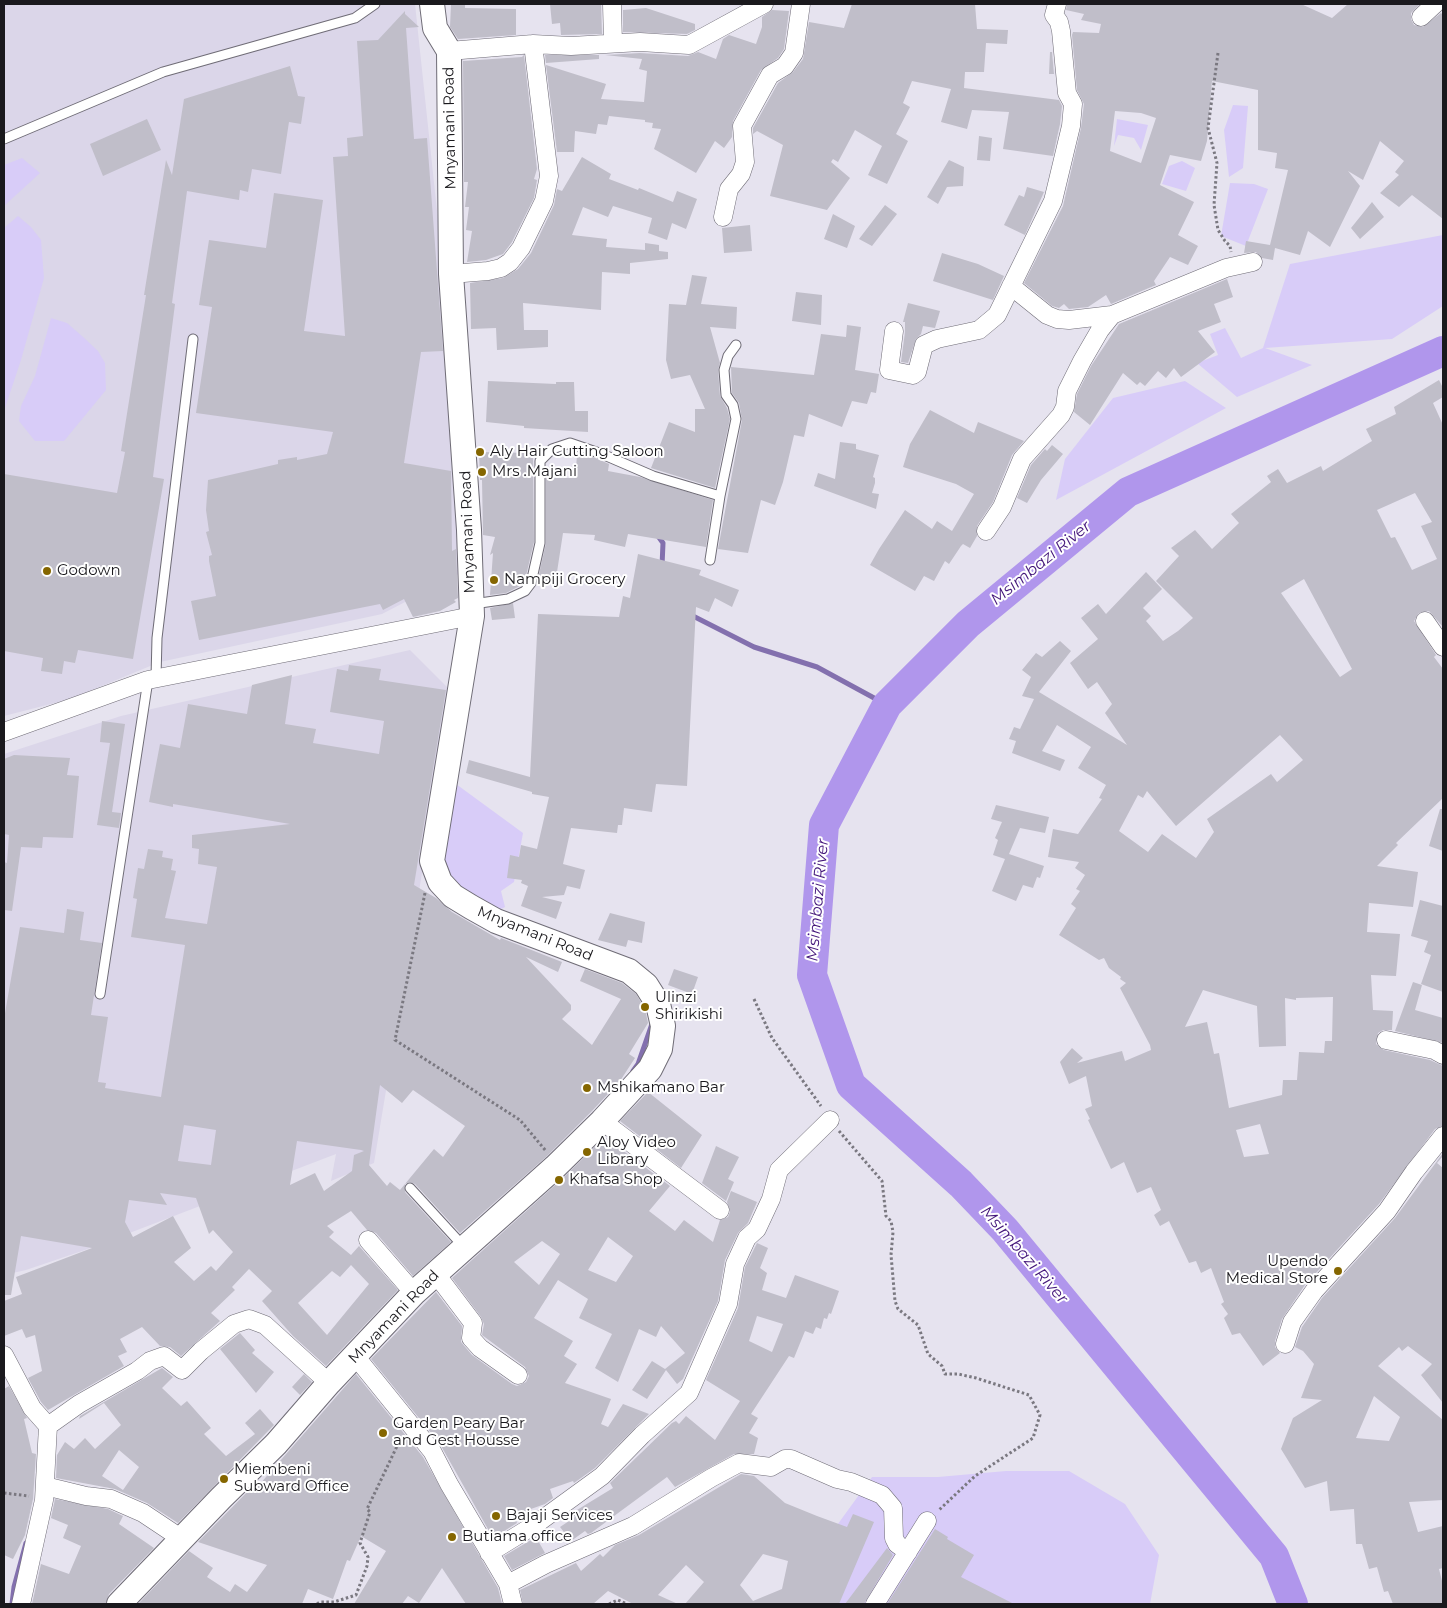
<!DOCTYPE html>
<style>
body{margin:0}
#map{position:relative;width:1447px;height:1608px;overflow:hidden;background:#e6e3ef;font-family:Montserrat,sans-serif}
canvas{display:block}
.frame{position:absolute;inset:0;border:5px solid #1a191d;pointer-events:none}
</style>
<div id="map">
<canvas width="1447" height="1608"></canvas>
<div class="frame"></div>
</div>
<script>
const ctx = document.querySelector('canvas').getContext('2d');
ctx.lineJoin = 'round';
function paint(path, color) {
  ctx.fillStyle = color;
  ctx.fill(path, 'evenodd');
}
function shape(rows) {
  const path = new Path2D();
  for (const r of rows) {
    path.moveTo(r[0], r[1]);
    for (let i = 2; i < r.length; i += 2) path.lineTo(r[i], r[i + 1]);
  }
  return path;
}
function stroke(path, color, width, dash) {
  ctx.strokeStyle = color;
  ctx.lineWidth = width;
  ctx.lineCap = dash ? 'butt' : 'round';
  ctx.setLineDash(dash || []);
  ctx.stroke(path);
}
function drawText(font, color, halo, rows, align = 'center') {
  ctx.font = font + ' Montserrat,sans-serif';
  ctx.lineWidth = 4;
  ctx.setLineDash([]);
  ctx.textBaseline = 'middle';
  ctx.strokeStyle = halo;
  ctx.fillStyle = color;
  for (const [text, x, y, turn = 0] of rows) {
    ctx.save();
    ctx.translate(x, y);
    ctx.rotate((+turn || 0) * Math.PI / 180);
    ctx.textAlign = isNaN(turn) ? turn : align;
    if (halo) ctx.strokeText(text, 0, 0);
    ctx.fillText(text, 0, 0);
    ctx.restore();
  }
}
const built = shape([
 [4,4,415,4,450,333,461,573,382,614,160,662,70,699,4,716],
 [410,650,452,692,374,1163,331,1181,336,1154,85,1250,26,1270,4,1275,4,754,121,716]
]);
const green = shape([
 [1233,105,1248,106,1243,168,1229,177,1224,130],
 [1117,119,1148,125,1141,150,1134,138,1118,135,1114,146],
 [22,158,40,173,4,206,4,165],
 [1182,161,1195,168,1186,191,1162,184,1169,166],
 [1230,183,1254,184,1268,189,1246,246,1221,236],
 [18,216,31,227,41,240,44,278,21,360,4,411,4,228],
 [1443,235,1443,306,1392,339,1265,348,1312,365,1237,397,1197,363,1218,355,1210,334,1225,328,1241,358,1263,348,1290,264],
 [51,318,67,323,82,336,98,351,105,363,106,390,64,441,35,441,19,421,21,406,35,376],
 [1185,381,1226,408,1056,500,1065,459,1113,398],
 [456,784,523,833,514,882,501,891,505,907,495,912,456,893,442,859],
 [1006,1471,1069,1471,1125,1504,1159,1555,1150,1604,785,1604,790,1590,872,1477,938,1477]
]);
const stream = shape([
 [658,536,663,543,662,566],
 [691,615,754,647,817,667,887,705],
 [633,1071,638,1064,653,1021],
 [12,1604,14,1587,26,1543]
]);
const river = shape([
 [1293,1604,1274,1556,1005,1230,961,1184,851,1085,812,975,824,825,887,705,968,624,1128,492,1443,351]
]);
const building = shape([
 [451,4,465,4,465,8,516,9,516,35,458,39,450,27],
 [550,4,601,4,602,34,561,35,560,23,552,24],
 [852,4,975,4,977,29,1008,30,1007,44,986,43,984,72,965,72,964,88,1059,100,1062,106,1060,124,1053,156,1003,149,1009,112,972,110,967,129,941,122,951,89,912,81,903,103,910,107,896,134,908,141,887,184,868,175,882,146,855,130,838,162,833,159,831,162,850,178,827,210,770,196,783,145,757,131,753,134,753,128,778,83,793,72,803,59,809,22,844,28],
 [1067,4,1301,4,1332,18,1348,4,1420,4,1411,13,1411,19,1414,25,1423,27,1441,13,1443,15,1443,219,1412,195,1399,207,1380,193,1399,175,1395,172,1404,161,1380,141,1363,180,1348,171,1360,186,1330,247,1308,231,1300,255,1275,248,1273,260,1262,258,1256,252,1244,253,1246,241,1270,245,1288,170,1275,168,1277,153,1258,150,1258,90,1212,81,1207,141,1201,161,1170,155,1160,185,1194,202,1178,235,1198,246,1188,265,1170,257,1154,281,1156,285,1111,304,1106,295,1088,307,1069,309,1064,304,1059,308,1052,306,1024,283,1063,206,1081,128,1084,104,1077,90,1072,35,1073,32,1099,33,1101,24,1081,20,1084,14,1066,10],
 [1115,111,1141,113,1156,118,1141,163,1110,151],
 [646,8,695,24,695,30,687,34,623,32,623,10],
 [772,10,789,11,784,49,778,58,761,70,733,121,732,137,724,148,715,141,696,173,654,149,661,129,652,128,653,123,645,122,645,120,609,116,607,125,598,124,596,134,575,131,574,152,557,152,546,65,606,84,601,99,644,102,647,71,639,69,642,59,605,55,640,53,688,56,698,52,716,59,723,39,729,35,756,44,762,27,762,17],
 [405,11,405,14,419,27,406,28,414,139,427,138,443,351,421,352,404,463,451,471,452,551,456,549,458,598,454,600,456,602,440,611,413,617,404,599,383,610,380,604,199,640,191,601,216,596,209,561,209,556,212,555,206,532,209,531,206,510,208,480,278,464,278,460,297,457,297,460,327,454,333,432,196,413,212,307,199,305,209,240,266,248,274,193,323,200,304,331,345,336,333,157,348,156,347,138,363,136,357,41,378,40],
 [1050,52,1052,52,1054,74,1049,74],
 [524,55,537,169,534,179,537,180,534,198,512,242,503,254,486,260,467,262,472,231,466,230,469,207,465,207,468,182,464,182,463,61,522,57],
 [545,55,599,55,599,59,546,63],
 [290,66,298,96,305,97,301,124,289,122,281,174,252,169,248,192,240,190,239,200,187,191,172,303,175,304,153,477,164,479,133,659,78,650,75,663,64,661,62,674,41,671,43,658,4,651,4,474,117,493,125,452,121,451,146,295,144,295,166,160,172,175,184,99],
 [147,119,161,150,103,176,90,144],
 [979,136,992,138,990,161,977,160],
 [582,157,611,174,609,179,638,190,639,188,673,202,677,191,697,199,686,229,672,223,667,240,648,233,652,218,613,206,608,217,583,207,572,235,607,239,606,247,645,250,645,243,659,245,659,251,668,252,668,259,630,263,630,274,602,272,601,310,523,303,524,330,548,330,548,347,497,350,496,328,471,329,470,283,503,278,518,269,531,253,554,205,557,189,562,191],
 [949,160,964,167,963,186,947,187,938,204,927,197],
 [1027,187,1044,192,1025,235,1004,225,1019,195,1024,197],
 [1372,202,1384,217,1360,239,1351,228],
 [885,205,897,214,872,246,859,239],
 [833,214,855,226,847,248,824,239],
 [750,225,752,251,724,253,722,228],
 [942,253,978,264,1004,276,993,300,933,281],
 [692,275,707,277,701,304,737,307,736,329,710,327,720,363,718,370,720,396,727,408,730,419,715,488,651,468,669,422,695,432,695,409,705,409,690,375,671,379,666,360,669,304,686,305],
 [1227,279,1233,297,1214,304,1221,322,1198,331,1215,352,1181,377,1174,368,1166,378,1158,371,1145,386,1140,382,1137,385,1123,373,1090,425,1074,412,1077,394,1091,366,1119,324],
 [796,292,822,295,821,325,792,321],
 [908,303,940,311,935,328,923,326,921,334,916,339,908,363,901,362,905,332,905,322,903,322],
 [847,325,861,327,855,370,879,374,876,393,871,392,867,404,852,401,842,427,809,414,804,437,794,435,783,482,775,505,761,500,748,553,718,549,742,420,739,403,732,393,731,367,814,375,821,334,846,337],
 [1439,380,1443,388,1443,397,1433,403,1443,425,1443,627,1429,611,1419,613,1414,621,1436,655,1434,657,1443,669,1443,798,1396,843,1398,845,1377,866,1418,872,1413,907,1369,903,1367,932,1400,934,1396,976,1371,975,1373,1010,1393,1011,1392,1030,1383,1030,1378,1033,1376,1044,1384,1050,1430,1060,1443,1066,1443,1126,1435,1129,1379,1204,1305,1285,1282,1319,1275,1341,1275,1347,1280,1353,1263,1366,1240,1333,1232,1335,1224,1318,1228,1314,1221,1304,1224,1302,1211,1268,1201,1273,1196,1261,1189,1263,1169,1221,1160,1226,1154,1215,1161,1210,1151,1187,1137,1193,1124,1162,1111,1169,1088,1120,1090,1119,1085,1109,1092,1106,1086,1076,1069,1084,1060,1062,1072,1048,1083,1058,1077,1063,1122,1051,1125,1061,1151,1050,1150,1045,1120,988,1126,983,1120,979,1121,977,1109,968,1104,958,1099,960,1059,935,1076,908,1071,904,1080,891,1076,889,1085,875,1075,868,1079,862,1048,857,1053,829,1078,834,1102,799,1099,798,1106,785,1078,768,1091,747,1057,725,1042,751,1065,760,1060,771,1012,753,1016,741,1009,739,1014,727,1020,729,1034,699,1022,696,1031,677,1022,670,1036,653,1042,657,1060,641,1071,651,1039,692,1127,745,1105,713,1112,704,1097,682,1088,689,1070,663,1098,639,1081,618,1098,604,1106,614,1146,572,1162,589,1143,608,1151,616,1146,621,1163,641,1178,631,1193,618,1156,581,1179,556,1171,548,1195,530,1212,549,1239,523,1231,514,1271,482,1267,476,1278,469,1287,483,1321,466,1323,471,1372,441,1366,429,1396,414,1394,407],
 [1415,493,1432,522,1421,526,1437,559,1412,570,1395,537,1391,538,1377,510],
 [1304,579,1352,669,1340,677,1281,593],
 [1280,735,1303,760,1277,782,1271,774,1207,819,1214,832,1196,858,1162,834,1148,852,1119,831,1138,795,1143,798,1147,791,1176,826],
 [1203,990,1257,1006,1259,1047,1286,1046,1285,998,1296,1000,1296,998,1333,997,1332,1041,1325,1041,1324,1053,1299,1052,1297,1080,1283,1080,1282,1095,1229,1108,1219,1053,1214,1054,1207,1022,1185,1027],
 [1260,1124,1269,1154,1244,1157,1236,1130],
 [488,381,556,384,556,382,574,382,575,411,588,411,588,432,524,428,524,426,486,422],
 [930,410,974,433,978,422,1024,441,1012,455,993,502,977,526,977,536,970,548,963,544,961,546,949,564,945,561,934,581,924,576,915,591,870,565,879,549,905,510,932,529,937,521,952,531,974,494,956,484,903,467,910,444],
 [840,442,856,444,856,449,879,455,873,477,875,478,875,483,872,493,879,494,876,509,814,486,818,473,835,479],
 [1052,445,1063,454,1041,480,1027,503,1017,498,1031,465,1045,449,1047,451],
 [479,452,533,453,534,542,525,580,518,587,506,593,490,595,493,553,490,555,495,537,483,535,482,480,480,480],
 [577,456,593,457,609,464,608,471,640,477,713,500,706,547,628,534,625,547,594,540,595,535,563,533,555,585,537,583,546,543,546,478,575,478],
 [638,554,701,570,699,575,739,590,732,607,715,598,709,612,696,607,687,786,656,784,652,812,624,808,622,825,618,825,617,833,571,828,563,864,585,870,580,889,567,886,564,895,542,897,562,902,556,919,521,906,528,886,521,883,522,880,507,878,510,855,519,857,521,845,537,849,549,797,532,794,532,792,466,773,469,760,530,777,538,614,619,617,623,596,630,598],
 [513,603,515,618,492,620,490,608],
 [349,665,381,669,379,680,446,690,414,885,436,898,452,912,500,940,501,938,562,962,558,972,526,957,571,1005,571,1010,562,1019,592,1045,621,999,580,981,585,969,622,983,636,994,645,1009,648,1023,629,1054,635,1058,620,1081,592,1111,546,1157,460,1233,415,1184,409,1182,405,1184,405,1192,451,1242,413,1276,376,1233,367,1230,351,1211,327,1226,334,1232,329,1237,351,1255,359,1246,398,1290,326,1366,293,1336,262,1301,272,1291,249,1269,232,1287,235,1290,211,1313,220,1321,181,1356,170,1347,160,1346,142,1327,120,1339,127,1352,118,1356,124,1366,48,1410,41,1402,28,1378,42,1371,35,1335,26,1338,22,1329,4,1336,4,1301,22,1294,16,1277,92,1248,21,1236,11,1295,4,1295,4,1019,20,927,64,933,67,909,84,912,80,940,102,943,91,1015,108,1017,98,1082,106,1083,105,1088,161,1097,185,945,131,937,137,899,133,898,138,868,144,869,148,849,163,851,162,857,173,859,171,870,176,871,165,918,207,924,217,867,198,864,199,849,192,848,192,835,290,824,173,804,173,807,149,802,160,744,180,748,188,704,247,714,252,685,292,675,285,724,316,729,313,743,379,754,384,721,330,712,337,669,348,671],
 [380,1085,402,1103,413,1090,465,1126,443,1157,434,1149,400,1190,390,1182,387,1186,369,1165],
 [184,1125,216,1130,211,1165,178,1161],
 [297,1141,361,1150,364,1151,354,1155,352,1171,324,1191,315,1173,290,1185],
 [160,1193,196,1198,209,1234,213,1230,233,1252,216,1271,211,1266,194,1281,174,1262,191,1248,173,1216,133,1237,125,1222,129,1200,167,1205],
 [351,1265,369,1284,327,1335,298,1303,332,1271,340,1277],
 [102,721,125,724,112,812,121,813,119,828,97,825,110,743,100,742],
 [14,755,70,758,67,775,79,776,73,838,43,837,42,848,21,847,12,911,4,910,4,862,7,863,9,835,4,834,4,759],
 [996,805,1049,817,1045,833,1020,828,1009,854,1044,866,1040,878,1037,877,1033,888,1023,885,1016,901,992,891,1005,859,993,855,998,840,995,838,1002,822,991,819],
 [1440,809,1443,809,1443,851,1429,846],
 [1420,900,1443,906,1443,992,1421,984,1431,955,1424,952,1428,941,1411,936],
 [610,913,645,922,642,943,628,940,626,947,598,940],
 [674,969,698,977,692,994,668,985],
 [1413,982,1422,985,1415,1010,1443,1018,1443,1043,1395,1031],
 [648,1092,702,1135,681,1168,620,1121],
 [605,1137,670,1186,649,1211,675,1231,684,1220,713,1242,720,1220,728,1217,730,1212,727,1202,731,1191,757,1202,748,1223,738,1233,725,1260,718,1301,683,1379,677,1384,666,1370,647,1399,632,1390,652,1361,665,1369,685,1353,661,1326,656,1337,639,1329,618,1382,595,1368,612,1334,579,1318,588,1299,558,1280,534,1318,573,1341,564,1356,577,1364,565,1383,611,1399,601,1424,608,1427,623,1404,649,1414,595,1468,574,1483,573,1481,550,1489,553,1498,545,1504,514,1515,517,1523,493,1538,440,1444,371,1359,436,1292,462,1326,461,1342,472,1355,512,1384,517,1386,526,1382,529,1376,525,1367,482,1335,484,1324,481,1317,452,1278,564,1177],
 [608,1237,633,1256,616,1282,588,1270],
 [542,1241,560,1254,539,1285,514,1262],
 [716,1146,739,1157,728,1179,734,1182,726,1201,702,1183],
 [1443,1153,1443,1156,1437,1163,1443,1168,1443,1403,1421,1375,1432,1364,1408,1346,1402,1351,1399,1347,1378,1366,1443,1420,1443,1500,1409,1502,1418,1532,1443,1526,1443,1568,1439,1569,1443,1585,1443,1604,1393,1604,1388,1591,1384,1592,1377,1567,1369,1569,1362,1544,1356,1544,1354,1509,1330,1511,1327,1481,1305,1488,1281,1449,1293,1418,1322,1400,1301,1398,1314,1364,1303,1351,1295,1347,1302,1327,1322,1298,1395,1218],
 [1374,1396,1400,1417,1389,1441,1356,1438],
 [757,1243,768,1248,760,1268,767,1273,762,1290,786,1298,795,1275,839,1291,831,1314,829,1313,827,1319,824,1318,821,1329,816,1327,813,1334,805,1331,794,1358,789,1356,751,1414,758,1418,749,1433,758,1438,754,1454,734,1454,675,1487,667,1477,591,1533,588,1534,585,1531,571,1541,560,1527,575,1517,572,1513,613,1488,610,1483,672,1423,676,1421,679,1424,686,1416,715,1440,740,1401,706,1380,738,1308,745,1267],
 [757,1316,783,1324,772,1352,749,1341],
 [240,1333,255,1350,252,1353,274,1372,256,1393,220,1349],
 [162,1368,173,1377,162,1388,181,1406,187,1401,211,1428,204,1434,226,1456,255,1434,245,1423,260,1409,274,1425,178,1523,147,1503,115,1489,56,1478,57,1455,65,1442,74,1449,85,1438,95,1449,121,1425,104,1403,79,1419,80,1416],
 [119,1450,139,1467,123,1490,102,1476],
 [304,1374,312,1382,300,1395,292,1387],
 [356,1374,423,1457,498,1588,502,1604,466,1604,442,1568,419,1603,408,1596,402,1604,354,1604,386,1551,361,1536,350,1561,347,1560,333,1599,308,1589,302,1604,138,1604,189,1551,213,1568,207,1577,230,1592,235,1584,247,1592,267,1565,198,1542,256,1483,259,1485],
 [9,1386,27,1418,24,1419,32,1453,36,1454,33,1499,25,1535,13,1559,4,1555,4,1389],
 [741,1474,754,1476,785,1503,817,1516,847,1527,853,1514,874,1522,839,1604,685,1604,704,1582,686,1565,658,1595,678,1604,633,1604,608,1591,593,1604,523,1604,520,1590,576,1563,581,1571,600,1554,603,1557,615,1545,639,1535],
 [763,1554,788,1561,782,1589,753,1601,740,1585],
 [55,1499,108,1509,123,1516,119,1524,154,1548,109,1594,106,1604,32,1604,41,1564,69,1574,81,1546,63,1538,68,1525,51,1518],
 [935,1529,948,1537,947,1539,974,1555,961,1577,1014,1604,887,1604],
 [536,1537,545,1553,512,1570,504,1556],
 [887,1548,893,1555,864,1604,845,1604]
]);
const path = shape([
 [1218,53,1208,128,1217,163,1214,205,1218,230,1225,241,1230,246,1231,252],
 [425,893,395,1040,520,1120,546,1151],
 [754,999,772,1038,821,1106],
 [839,1131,882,1181,886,1216,891,1221,893,1232,891,1255,895,1301,898,1309,918,1325,928,1354,942,1366,945,1374,958,1374,976,1378,1029,1395,1040,1415,1033,1438,975,1476,939,1510],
 [4,1493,29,1496],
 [317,1604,320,1602,334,1602,356,1595,367,1566,368,1557,360,1543,370,1512,367,1509,401,1438],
 [609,1604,618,1600,627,1604]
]);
const lane = shape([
 [4,139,163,72,355,18,375,4],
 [710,560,720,496,736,419,733,405,726,395,724,370,728,356,736,345],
 [473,604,508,599,525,591,531,583,540,543,540,461,552,449,570,443,602,454,653,476,720,496],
 [156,678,157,638,193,339],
 [100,994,148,680],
 [410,1188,464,1247]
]);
const street = shape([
 [612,4,613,43],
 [1421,17,1435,4],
 [449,51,533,44,571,46,640,42,689,45,764,4],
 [723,217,729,189,741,174,745,162,742,126,770,75,785,66,794,53,801,4],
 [451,274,488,271,501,268,510,262,521,248,544,201,549,176,533,44],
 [1011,286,1047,315,1057,319,1069,320,1112,315,1226,268,1253,262],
 [894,331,889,370,913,375,917,372,924,345,937,339,979,330,997,315,1053,201,1071,126,1073,104,1067,93,1061,31,1059,22,1054,15,1057,4],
 [986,531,1002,507,1022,459,1061,415,1065,407,1067,391,1082,361,1100,330,1112,315],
 [1425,621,1443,647],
 [4,732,148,680,472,616],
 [1386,1040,1434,1050,1443,1055],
 [602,1121,720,1210],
 [368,1240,414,1293],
 [436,1274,473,1323,471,1338,480,1348,518,1375],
 [1285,1344,1292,1322,1314,1291,1387,1211,1414,1172,1443,1136],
 [4,1355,32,1408,48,1426],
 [356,1357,432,1451,449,1484,508,1584,513,1604],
 [48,1426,79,1404,137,1371,150,1361,164,1356,182,1370,201,1351,234,1324,249,1319,265,1325,329,1383],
 [45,1486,86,1496,111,1499,143,1513,176,1535,180,1542],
 [489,1553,536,1524,602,1476,642,1435,689,1393,728,1304,735,1264,747,1238,757,1229,771,1199,779,1170,830,1120],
 [508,1584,546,1564,633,1526,711,1478,739,1463,771,1467,785,1459,791,1459,837,1479,851,1482,882,1495,893,1508,894,1538,897,1544,908,1552],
 [21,1604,44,1500,48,1426],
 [875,1604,927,1521]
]);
const secondary = shape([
 [119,1604,221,1498,276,1444,329,1383,414,1293,555,1167,602,1121,650,1069,660,1049,663,1026,658,1004,646,985,629,971,496,921,471,907,453,896,440,882,432,861,472,616,469,530,451,274,449,51,435,28,432,4]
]);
const markers = [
 [480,452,5,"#856600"],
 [482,472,5,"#856600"],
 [47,571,5,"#856600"],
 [494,580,5,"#856600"],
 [645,1007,5,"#856600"],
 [587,1088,5,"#856600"],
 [587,1152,5,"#856600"],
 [559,1180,5,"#856600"],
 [1338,1271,5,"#856600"],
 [383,1433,5,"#856600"],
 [224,1479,5,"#856600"],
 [496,1516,5,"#856600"],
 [452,1537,5,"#856600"]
];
const streetNames = [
 ["Mnyamani Road",450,128,-91],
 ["Mnyamani Road",468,532,-92],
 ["Mnyamani Road",535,934,22],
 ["Mnyamani Road",394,1317,-46]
];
const poiNames = [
 ["Aly Hair Cutting Saloon",490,452],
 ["Mrs .Majani",492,472],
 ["Godown",57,571],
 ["Nampiji Grocery",504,580],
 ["Ulinzi",655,998],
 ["Shirikishi",655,1015],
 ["Mshikamano Bar",597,1088],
 ["Aloy Video",597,1143],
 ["Library",597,1160],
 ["Khafsa Shop",569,1180],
 ["Upendo",1328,1262,"right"],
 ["Medical Store",1328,1279,"right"],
 ["Garden Peary Bar",393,1424],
 ["and Gest Housse",393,1441],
 ["Miembeni",234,1470],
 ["Subward Office",234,1487],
 ["Bajaji Services",506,1516],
 ["Butiama office",462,1537]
];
const waterNames = [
 ["Msimbazi River",1041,563,-39],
 ["Msimbazi River",818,900,-85],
 ["Msimbazi River",1024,1255,49]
];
paint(built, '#dbd6e9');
paint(green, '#d8ccf8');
stroke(stream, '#8370ae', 5);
stroke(river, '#b096ec', 30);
paint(building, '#c0bec9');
stroke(lane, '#6f6c76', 11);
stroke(street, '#6f6c76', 19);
stroke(secondary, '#6f6c76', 26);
stroke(path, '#7a7880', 3, [2.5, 2.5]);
stroke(lane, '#fff', 9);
stroke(street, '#fff', 18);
stroke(secondary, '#fff', 24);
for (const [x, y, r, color] of markers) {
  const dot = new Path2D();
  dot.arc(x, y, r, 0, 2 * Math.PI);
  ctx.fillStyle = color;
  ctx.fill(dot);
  stroke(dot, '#fff', 2);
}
drawText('15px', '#1a191d', '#fff', streetNames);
drawText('15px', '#1a191d', '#fff', poiNames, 'left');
drawText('italic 16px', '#421579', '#fff', waterNames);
</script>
